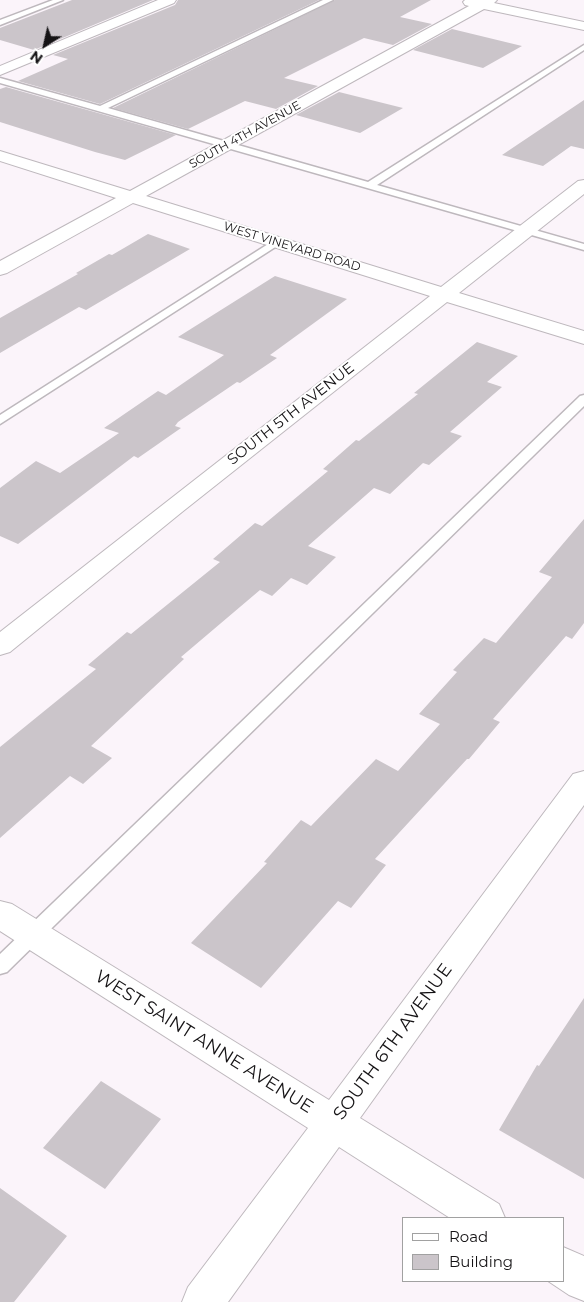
<!DOCTYPE html>
<style>
body{margin:0}
#map{position:relative;width:584px;height:1302px;overflow:hidden;background:#fbf4fa;font-family:Montserrat,sans-serif}
canvas{display:block}
.legend{position:absolute;left:402px;top:1217px;width:162px;height:65px;box-sizing:border-box;background:#fff;border:1px solid #a1a1a1;margin:0;padding:6px 9px;list-style:none;font-size:15px;color:#151315}
.legend li{display:flex;align-items:center;gap:10px;height:25px}
.legend b{width:25px;border:1px solid #a1a1a1}
.north{position:absolute;left:20px;top:20px;width:50px;height:50px;-webkit-text-stroke:4px #fff;paint-order:stroke;rotate:215deg;font-size:14px;font-weight:700;line-height:20px;text-align:center;color:#151315}
.north::after{content:'';display:block;margin:auto;width:18px;height:22px;background:#151315;clip-path:polygon(50% 0,100% 100%,50% 72%,0 100%)}
</style>
<div id="map">
<canvas width="584" height="1302"></canvas>
<ul class="legend">
<li><b style="height:6px;background:#fff"></b>Road</li>
<li><b style="height:14px;background:#cbc5ca"></b>Building</li>
</ul>
<div class="north">N</div>
</div>
<script>
const ctx = document.querySelector('canvas').getContext('2d');
ctx.lineJoin = 'round';
function paint(path, color) {
  ctx.fillStyle = color;
  ctx.fill(path, 'evenodd');
}
function shape(rows) {
  const path = new Path2D();
  for (const r of rows) {
    path.moveTo(r[0], r[1]);
    for (let i = 2; i < r.length; i += 2) path.lineTo(r[i], r[i + 1]);
  }
  return path;
}
function stroke(path, color, width, dash) {
  ctx.strokeStyle = color;
  ctx.lineWidth = width;
  ctx.lineCap = dash ? 'butt' : 'round';
  ctx.setLineDash(dash || []);
  ctx.stroke(path);
}
function drawText(font, color, halo, rows, align = 'center') {
  ctx.font = font + ' Montserrat,sans-serif';
  ctx.lineWidth = 4;
  ctx.setLineDash([]);
  ctx.textBaseline = 'middle';
  ctx.strokeStyle = halo;
  ctx.fillStyle = color;
  for (const [text, x, y, turn = 0] of rows) {
    ctx.save();
    ctx.translate(x, y);
    ctx.rotate((+turn || 0) * Math.PI / 180);
    ctx.textAlign = isNaN(turn) ? turn : align;
    if (halo) ctx.strokeText(text, 0, 0);
    ctx.fillText(text, 0, 0);
    ctx.restore();
  }
}
const building = shape([
 [72,0,153,0,34,50,0,40,0,28],
 [178,0,319,0,100,104,18,81,68,59,53,55,175,5],
 [335,0,431,0,400,17,432,24,393,45,364,38,284,78,318,86,276,109,245,101,188,129,113,108],
 [452,29,522,46,483,68,413,50],
 [6,87,176,135,125,160,95,152,0,122,0,89],
 [339,92,403,108,360,133,296,115],
 [584,100,584,149,571,146,543,166,502,155],
 [148,234,190,249,86,310,79,307,0,353,0,318,78,274,76,273,109,254,112,255],
 [275,276,347,299,270,355,277,358,240,383,237,382,178,422,175,426,181,428,138,458,134,456,18,544,0,536,0,488,36,461,60,473,119,433,104,428,158,391,166,395,224,355,178,337],
 [477,342,518,356,487,382,502,387,450,432,462,436,429,465,423,463,390,494,374,488,308,546,336,557,307,585,291,578,272,596,260,590,181,657,184,659,91,746,112,758,83,784,70,776,0,838,0,747,96,669,88,665,127,632,131,634,220,562,213,559,255,523,262,526,328,471,323,469,356,440,359,441,418,394,414,393],
 [584,519,584,623,572,639,566,636,493,719,500,722,469,759,467,759,375,859,386,865,351,908,338,901,261,988,191,943,267,863,264,862,301,820,311,826,376,759,398,771,440,724,419,714,457,672,453,670,484,638,496,643,552,577,539,572],
 [584,998,584,1179,499,1130,537,1065,539,1066],
 [101,1081,161,1119,105,1189,43,1148],
 [0,1188,67,1236,14,1302,0,1302]
]);
const service = shape([
 [53,0,63,0,0,25,0,20,53,0],
 [323,0,333,0,108,108,368,182,584,45,584,50,377,185,584,244,584,250,0,83,0,78,100,106,323,0],
 [276,239,281,242,280,244,0,424,0,415,276,239],
 [584,395,584,406,7,972,0,974,0,954,580,396,584,395]
]);
const minor = shape([
 [158,0,176,0,174,3,0,75,0,66,158,0],
 [465,0,497,0,494,3,584,22,584,30,484,9,146,196,441,287,578,181,584,180,584,194,459,293,584,331,584,344,447,302,182,512,10,652,0,655,0,632,430,296,133,203,7,273,0,275,0,261,116,198,0,161,0,151,130,191,469,6,465,5,463,2,465,0],
 [584,771,584,805,360,1118,499,1204,505,1218,450,1218,339,1147,228,1302,182,1302,188,1287,308,1128,0,931,0,901,12,904,329,1100,573,774,584,771],
 [563,1247,584,1256,584,1301,569,1295,548,1281,563,1281,563,1247]
]);
const farStreetnames = [
 ["SOUTH 4TH AVENUE",245,135,-29],
 ["WEST VINEYARD ROAD",292,247,17]
];
const streetNames = [
 ["SOUTH 5TH AVENUE",291,414,-38]
];
const nearStreetnames = [
 ["WEST SAINT ANNE AVENUE",204,1042,32],
 ["SOUTH 6TH AVENUE",393,1042,-54]
];
paint(building, '#cbc5ca');
stroke(service, '#beb8bd', 3);
stroke(minor, '#beb8bd', 2);
paint(service, '#fff');
paint(minor, '#fff');
drawText('12px', '#151315', '#fff', farStreetnames);
drawText('15px', '#151315', '#fff', streetNames);
drawText('18px', '#151315', '#fff', nearStreetnames);
</script>
